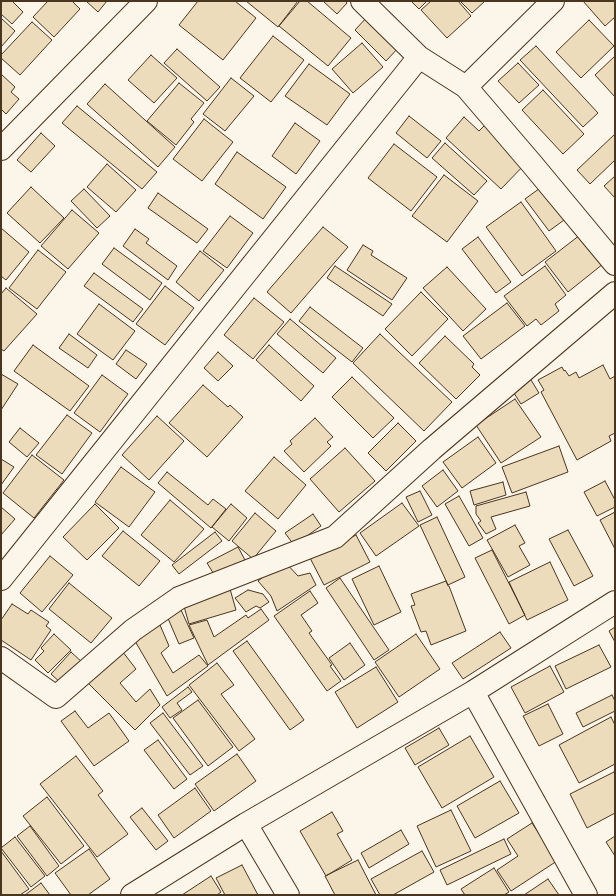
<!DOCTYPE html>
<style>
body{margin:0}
#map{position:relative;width:616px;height:896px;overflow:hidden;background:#fbf6e9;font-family:Helvetica,sans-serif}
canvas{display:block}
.frame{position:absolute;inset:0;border:2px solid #4a3520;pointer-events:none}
</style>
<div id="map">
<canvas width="616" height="896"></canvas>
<div class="frame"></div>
</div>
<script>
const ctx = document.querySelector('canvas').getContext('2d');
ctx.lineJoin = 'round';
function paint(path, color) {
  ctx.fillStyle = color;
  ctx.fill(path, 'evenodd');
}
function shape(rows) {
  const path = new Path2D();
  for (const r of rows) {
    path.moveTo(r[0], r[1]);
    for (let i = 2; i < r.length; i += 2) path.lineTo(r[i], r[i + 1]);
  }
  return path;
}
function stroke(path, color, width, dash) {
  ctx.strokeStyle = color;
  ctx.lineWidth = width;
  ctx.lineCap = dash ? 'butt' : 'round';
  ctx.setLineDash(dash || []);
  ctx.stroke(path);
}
const building = shape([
 [1,1,12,1,23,12,12,24,1,14,1,1],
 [48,1,72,1,80,9,54,37,33,17,48,1],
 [86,1,107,1,98,12,86,1],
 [198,1,235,1,256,18,223,60,179,25,198,1],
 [246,1,298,1,278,27,246,1],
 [300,1,307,1,351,38,328,66,279,26,300,1],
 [323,1,345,1,347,3,337,14,323,1],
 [411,1,427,1,419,9,411,1],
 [431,1,458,1,471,16,447,38,421,10,431,1],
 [460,1,485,1,472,13,460,1],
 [583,1,615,1,615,17,605,26,583,1],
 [368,16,400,46,386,61,355,30,368,16],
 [1,18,15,31,1,47,1,18],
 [589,20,614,46,581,78,556,52,589,20],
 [32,22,52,40,20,75,1,58,1,55,32,22],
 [273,36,304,60,271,102,240,78,273,36],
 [362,43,383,67,353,93,332,69,362,43],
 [536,46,598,113,583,127,520,60,536,46],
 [177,49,220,87,207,101,164,63,177,49],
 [151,55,177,78,154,103,128,80,151,55],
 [615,56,615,97,595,75,615,56],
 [518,63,539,85,519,103,498,81,518,63],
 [309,64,350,94,327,125,285,96,309,64],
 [1,74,15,87,11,92,19,99,6,114,1,109,1,74],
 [231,78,254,96,225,131,203,114,231,78],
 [179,83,204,103,191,119,194,122,176,145,147,121,179,83],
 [105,84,175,147,158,167,87,104,105,84],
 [543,90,584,134,563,154,522,110,543,90],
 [77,106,157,172,142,189,62,123,77,106],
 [409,116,441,141,427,158,396,133,409,116],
 [464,117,479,131,485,125,527,162,501,189,446,138,464,117],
 [204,119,233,142,202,181,173,159,204,119],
 [295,123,320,141,296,174,272,156,295,123],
 [41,133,55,146,31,172,17,160,41,133],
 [615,134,615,160,590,184,577,170,615,134],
 [445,143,487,181,474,195,432,158,445,143],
 [394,144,437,177,411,211,368,178,394,144],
 [237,152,286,187,263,219,215,184,237,152],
 [107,164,136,190,116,212,87,187,107,164],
 [444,175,478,201,447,242,412,216,444,175],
 [615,176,615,198,604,186,615,176],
 [547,183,571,215,549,231,525,199,547,183],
 [31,187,64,218,40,243,7,213,31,187],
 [84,189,110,216,97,228,71,201,84,189],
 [158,193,208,229,197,243,148,208,158,193],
 [521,202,556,251,522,276,486,227,521,202],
 [72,210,99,233,68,269,41,246,72,210],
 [230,216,253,233,227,268,203,251,230,216],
 [323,227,348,247,291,313,267,292,323,227],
 [1,228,29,252,6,280,1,276,1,228],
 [135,229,149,239,146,243,177,266,168,280,123,246,135,229],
 [580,235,603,264,568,292,545,262,580,235],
 [478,237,511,282,496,293,462,249,478,237],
 [363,245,373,251,371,255,407,278,392,300,347,270,363,245],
 [114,248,162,283,150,300,102,264,114,248],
 [38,250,66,272,37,309,9,288,38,250],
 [200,251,224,270,199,301,176,282,200,251],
 [335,266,392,304,383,316,327,278,335,266],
 [545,266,566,295,555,304,559,311,541,325,536,319,527,326,504,296,545,266],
 [447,267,486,309,463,331,423,288,447,267],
 [94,273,143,309,133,322,84,286,94,273],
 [165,286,194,308,165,345,136,324,165,286],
 [6,288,37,314,4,351,1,349,1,294,6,288],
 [421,292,448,319,412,356,385,329,421,292],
 [254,298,284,322,253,359,224,335,254,298],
 [507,303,525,326,481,359,463,336,507,303],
 [99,304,135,331,113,360,77,334,99,304],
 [310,307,363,348,352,362,299,321,310,307],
 [290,319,336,358,323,373,277,334,290,319],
 [69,334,97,355,88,368,59,348,69,334],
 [380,334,452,402,424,431,353,363,380,334],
 [445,336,474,364,472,367,480,375,456,399,419,363,445,336],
 [33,345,89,386,70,411,14,371,33,345],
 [269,345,314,386,301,401,256,360,269,345],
 [126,350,147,364,136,379,116,364,126,350],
 [218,352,233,366,218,381,204,368,218,352],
 [603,365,610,379,615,376,615,433,609,436,611,441,577,460,541,392,544,390,538,380,562,367,564,371,565,370,569,376,576,372,579,378,603,365],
 [1,374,18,384,1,410,1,374],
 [102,375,128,394,100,432,74,413,102,375],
 [528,375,539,393,521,404,510,387,528,375],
 [352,377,394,418,373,438,332,397,352,377],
 [203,385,228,407,230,405,243,417,207,457,169,423,203,385],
 [515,399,541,437,501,463,476,425,515,399],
 [67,415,92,433,62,474,36,455,67,415],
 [157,416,184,441,149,480,122,455,157,416],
 [315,418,333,437,327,442,331,446,304,472,284,451,292,444,290,441,315,418],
 [398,423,416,441,386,471,368,453,398,423],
 [20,428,39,443,27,457,9,442,20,428],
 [478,437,496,463,462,488,443,462,478,437],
 [559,446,568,472,512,493,502,467,559,446],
 [345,448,375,481,339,512,310,479,345,448],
 [32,455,64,480,34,518,3,493,32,455],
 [274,457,306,485,278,519,245,491,274,457],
 [1,459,14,467,1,485,1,459],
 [121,467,155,492,129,527,95,502,121,467],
 [443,470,458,491,437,507,422,486,443,470],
 [167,472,208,505,213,499,226,509,211,528,158,483,167,472],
 [605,481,615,500,615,507,597,516,584,492,605,481],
 [503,482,506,495,474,505,470,491,503,482],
 [420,491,432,515,418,522,406,497,420,491],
 [526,492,530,506,491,517,496,529,486,534,478,523,481,521,476,514,476,506,526,492],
 [459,496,483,538,469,546,445,504,459,496],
 [170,500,204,529,174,562,141,535,170,500],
 [402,503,419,526,376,556,360,533,402,503],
 [95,504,119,528,87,560,63,537,95,504],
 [231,504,247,518,229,541,212,527,231,504],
 [1,507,15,519,1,535,1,507],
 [615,512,615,549,600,520,615,512],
 [255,513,276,531,253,559,232,541,255,513],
 [313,514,321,526,294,545,285,533,313,514],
 [437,517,465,577,448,585,420,525,437,517],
 [515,525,525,543,519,546,530,565,508,577,487,540,515,525],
 [568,530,593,576,574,586,549,539,568,530],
 [123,531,160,561,139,586,102,556,123,531],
 [215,532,222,541,179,574,172,565,215,532],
 [356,535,370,562,324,585,310,558,356,535],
 [238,547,245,560,215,576,207,563,238,547],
 [492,550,525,615,509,624,475,558,492,550],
 [50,556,73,575,42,612,20,593,50,556],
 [284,561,298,576,310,573,316,585,277,611,271,596,258,581,284,561],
 [550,562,568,600,527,620,509,582,550,562],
 [379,566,401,612,374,625,352,579,379,566],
 [340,578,389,650,374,660,326,588,340,578],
 [446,581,448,586,449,586,466,631,431,645,426,631,421,632,411,606,415,605,411,594,446,581],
 [69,583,112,618,91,643,49,609,69,583],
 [230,589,236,610,189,624,183,603,230,589],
 [248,590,263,594,269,602,260,608,256,606,246,612,235,598,248,590],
 [310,591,318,603,301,615,312,631,309,633,332,665,330,666,341,681,327,691,274,616,310,591],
 [12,604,28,614,31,610,49,622,46,626,51,630,31,660,1,640,1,620,12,604],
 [261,609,269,620,208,665,189,625,207,620,214,637,246,615,248,618,261,609],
 [181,610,194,638,179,644,167,616,181,610],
 [160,625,169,646,161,653,173,673,199,655,208,666,167,696,135,641,160,625],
 [615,627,615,642,609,631,615,627],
 [500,632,511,648,463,679,452,663,500,632],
 [54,634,71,650,48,673,35,660,44,651,41,648,54,634],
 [416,634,440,669,399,697,375,662,416,634],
 [247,641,304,720,290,730,233,651,247,641],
 [350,643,365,665,344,680,329,658,350,643],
 [599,645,611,667,566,689,555,666,599,645],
 [119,647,136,669,120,683,136,702,150,689,160,705,135,730,82,677,119,647],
 [71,652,83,663,63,685,51,674,71,652],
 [217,663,234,685,221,694,255,739,239,751,189,685,217,663],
 [550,666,564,692,525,713,511,687,550,666],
 [376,667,398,702,357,728,335,692,376,667],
 [188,687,192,692,177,703,182,710,170,718,162,707,188,687],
 [612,695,615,701,615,711,583,727,576,713,612,695],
 [198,700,233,747,208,766,173,718,198,700],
 [548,704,563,734,539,746,523,716,548,704],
 [75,711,88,728,109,713,129,741,94,766,61,721,75,711],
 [163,713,203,766,190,775,150,723,163,713],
 [611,717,615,725,615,764,579,783,559,745,611,717],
 [439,728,449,745,415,765,405,748,439,728],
 [470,736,494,777,442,808,418,767,470,736],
 [158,740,187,779,174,789,144,750,158,740],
 [237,754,256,781,214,811,195,784,237,754],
 [76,756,103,791,98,795,128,834,97,857,40,784,76,756],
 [614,772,615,774,615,813,587,828,570,794,614,772],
 [500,781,519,813,475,838,457,806,500,781],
 [195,788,211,811,174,838,158,815,195,788],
 [47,797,84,846,61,864,23,816,47,797],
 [142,808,168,841,156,850,130,817,142,808],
 [451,810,471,851,436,867,417,826,451,810],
 [332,812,343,831,337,834,352,860,326,876,300,831,332,812],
 [532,823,557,861,511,891,497,870,518,856,507,839,532,823],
 [30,826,59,866,47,876,17,836,30,826],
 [401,830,409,844,369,868,361,853,401,830],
 [615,836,615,856,606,842,615,836],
 [15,837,45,876,31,887,1,848,15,837],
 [504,839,511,854,447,885,440,870,504,839],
 [89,849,110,879,88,895,71,895,55,873,89,849],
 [1,851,29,889,20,895,1,895,1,851],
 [422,851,434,872,393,895,380,895,371,879,422,851],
 [358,860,376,895,335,895,325,876,358,860],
 [242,865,258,895,225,895,216,878,242,865],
 [494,868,509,892,504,895,465,895,461,889,494,868],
 [211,876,221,892,217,895,182,895,211,876],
 [548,879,559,895,524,895,548,879],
 [41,883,50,895,25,895,41,883]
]);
const minor = shape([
 [362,1,419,57,466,87,532,164,615,264],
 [466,87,553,1],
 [1,149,146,1],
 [1,579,419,57],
 [1,658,56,697,133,630,179,598,335,537,432,449,615,293],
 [473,692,586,895],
 [246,824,288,895],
 [132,895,246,824,473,692,615,602]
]);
paint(building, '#ecdcbc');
stroke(building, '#4a3520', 1);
stroke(minor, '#4a3520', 24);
stroke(minor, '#fbf6e9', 22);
</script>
